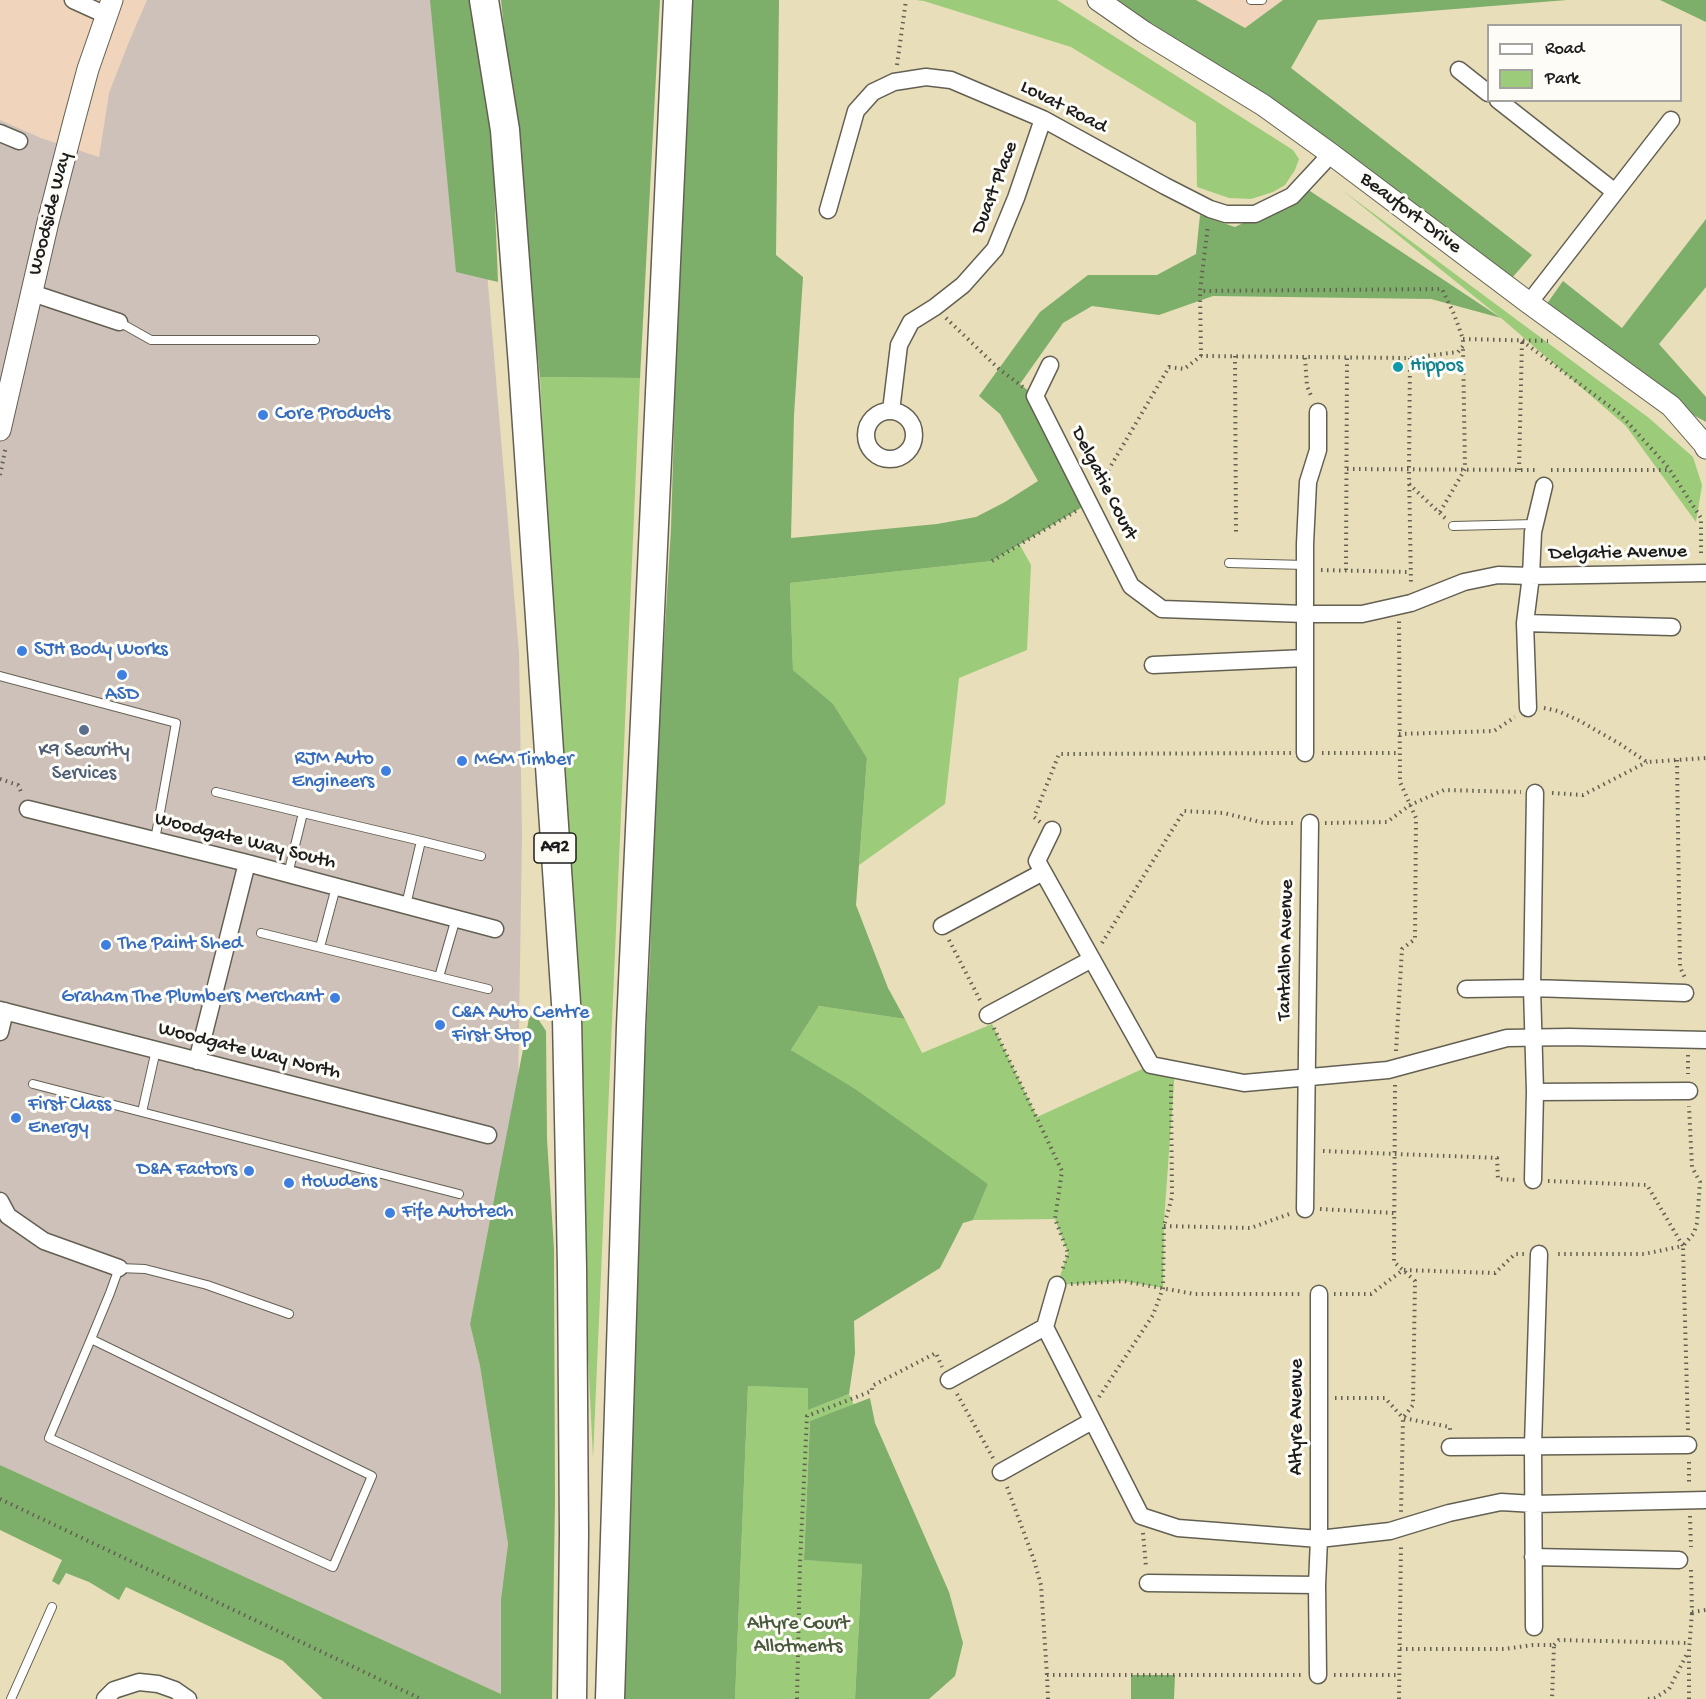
<!DOCTYPE html>
<style>
body{margin:0}
#map{position:relative;width:1706px;height:1699px;overflow:hidden;background:#e8deb9;font-family:"Gochi Hand",sans-serif}
canvas{display:block}
.legend{position:absolute;left:1487px;top:24px;width:195px;height:78px;box-sizing:border-box;background:#fdfcf7;border:2px solid #a3a29f;margin:0;padding:8px 10px;list-style:none;font-size:18px;color:#1c1c1c}
.legend li{display:flex;align-items:center;gap:12px;height:30px}
.legend b{width:30px;border:2px solid #a3a29f}
</style>
<div id="map">
<canvas width="1706" height="1699"></canvas>
<ul class="legend">
<li><b style="height:8px;background:#fff"></b>Road</li>
<li><b style="height:16px;background:#9ccb7a"></b>Park</li>
</ul>
</div>
<script>
const ctx = document.querySelector('canvas').getContext('2d');
ctx.lineJoin = 'round';
function paint(path, color) {
  ctx.fillStyle = color;
  ctx.fill(path, 'evenodd');
}
function shape(rows) {
  const path = new Path2D();
  for (const r of rows) {
    if (r.length === 3) {
      path.moveTo(r[0] + r[2], r[1]);
      path.arc(r[0], r[1], r[2], 0, 2 * Math.PI);
      continue;
    }
    path.moveTo(r[0], r[1]);
    for (let i = 2; i < r.length; i += 2) path.lineTo(r[i], r[i + 1]);
  }
  return path;
}
function stroke(path, color, width, dash) {
  ctx.strokeStyle = color;
  ctx.lineWidth = width;
  ctx.lineCap = dash ? 'butt' : 'round';
  ctx.setLineDash(dash || []);
  ctx.stroke(path);
}
function drawText(font, color, halo, rows, align = 'center') {
  ctx.font = font + ' "Gochi Hand",sans-serif';
  ctx.lineWidth = 6;
  ctx.setLineDash([]);
  ctx.textBaseline = 'middle';
  ctx.strokeStyle = halo;
  ctx.fillStyle = color;
  for (const [text, x, y, turn = 0] of rows) {
    ctx.save();
    ctx.translate(x, y);
    ctx.rotate((+turn || 0) * Math.PI / 180);
    ctx.textAlign = isNaN(turn) ? turn : align;
    if (halo) ctx.strokeText(text, 0, 0);
    ctx.fillText(text, 0, 0);
    ctx.restore();
  }
}
const built = shape([
 [0,0,147,0,128,44,109,93,99,157,41,138,0,120],
 [1196,0,1283,0,1245,28]
]);
const industrial = shape([
 [147,0,442,0,478,165,519,653,522,835,518,1092,470,1324,480,1366,508,1544,501,1599,501,1694,0,1465,0,120,41,138,99,157,109,93,128,44]
]);
const green = shape([
 [916,0,1057,0,1293,150,1299,159,1295,170,1285,185,1273,192,1251,199,1229,198,1197,187,1196,123,1071,47,924,1],
 [1342,190,1649,418,1693,457,1702,485,1696,522,1626,426,1501,318],
 [540,377,640,378,593,1458],
 [1020,545,1031,565,1027,650,959,678,945,804,859,865,867,758,833,705,793,670,790,583,992,561],
 [819,1006,905,1019,922,1053,992,1024,1037,1117,1151,1065,1175,1069,1164,1221,1163,1288,1123,1281,1057,1285,1068,1253,1055,1219,973,1220,988,1184,791,1050],
 [748,1386,808,1387,808,1410,849,1394,854,1405,810,1421,804,1560,862,1563,855,1699,735,1699]
]);
const forest = shape([
 [430,0,469,0,492,135,498,282,456,272],
 [501,0,660,0,640,378,540,377],
 [693,0,779,0,776,255,803,277,794,415,791,538,937,524,976,517,1005,502,1038,481,1000,414,979,396,1040,312,1088,275,1157,275,1196,254,1200,215,1235,227,1287,201,1301,185,1501,318,1431,299,1213,296,1159,315,1092,306,1063,323,1020,384,1035,396,1089,503,992,561,790,583,793,670,833,704,867,758,856,905,888,988,905,1019,819,1006,791,1050,855,1089,988,1184,973,1220,963,1223,940,1268,854,1321,855,1353,849,1394,808,1410,808,1388,748,1386,735,1699,620,1699,630,1336,650,960,655,791,671,529,684,88],
 [1115,0,1196,0,1245,28,1283,0,1567,0,1318,20,1291,68,1532,255,1511,279,1286,110],
 [1660,0,1706,0,1706,22],
 [1706,219,1706,287,1659,344,1706,397,1706,422,1686,411,1546,305,1563,281,1622,328],
 [531,1008,546,1031,547,1139,554,1249,555,1501,552,1699,323,1699,283,1661,126,1587,119,1600,89,1582,66,1573,59,1585,52,1581,62,1560,0,1530,0,1465,501,1694,501,1599,508,1544,480,1366,470,1324],
 [870,1398,875,1423,949,1592,963,1643,955,1676,929,1699,855,1699,862,1564,804,1560,810,1421],
 [1131,1675,1175,1675,1174,1699,1131,1699]
]);
const path = shape([
 [897,65,906,0],
 [946,318,999,369,1023,387],
 [1463,339,1548,341],
 [1522,341,1620,414,1668,467,1701,518,1701,556],
 [1201,356,1200,291,1208,225],
 [1235,356,1236,535],
 [1305,358,1307,386,1312,398],
 [1410,358,1409,469,1411,585],
 [1347,469,1537,470],
 [1519,470,1522,341],
 [1551,470,1670,470],
 [0,475,6,446],
 [1409,484,1445,518],
 [1099,486,1169,367,1184,369,1201,356,1410,358,1458,352,1463,346,1463,339,1454,314,1442,289,1200,291],
 [1440,512,1465,469,1463,347],
 [992,561,1076,511],
 [1321,570,1410,572],
 [1346,570,1347,358],
 [1544,708,1558,711,1580,721,1620,744,1647,762,1706,758],
 [1399,734,1494,731,1515,717],
 [1322,753,1399,753],
 [1677,760,1680,967,1685,978],
 [0,779,18,785,22,794],
 [1552,793,1583,795,1647,762],
 [1040,822,1034,817,1059,754,1291,753],
 [1325,823,1387,822,1410,805,1444,790,1521,792],
 [949,940,980,1000],
 [1102,943,1184,811,1224,813,1264,823,1293,823],
 [994,1028,1062,1171,1055,1219,1068,1253,1062,1271],
 [1396,1051,1402,949,1415,939,1416,818,1400,782,1399,621],
 [1688,1055,1688,1074],
 [1395,1085,1394,1262,1415,1281,1413,1405,1403,1418,1401,1512],
 [1323,1151,1497,1158,1498,1179,1516,1180],
 [1548,1181,1647,1185,1683,1246,1644,1254,1556,1254],
 [1320,1209,1394,1213],
 [1164,1226,1251,1228,1289,1214],
 [1071,1284,1123,1281,1194,1294,1302,1294],
 [1334,1294,1371,1294,1403,1270,1495,1273,1515,1254,1525,1254],
 [957,1394,993,1458],
 [1099,1397,1153,1315,1163,1288,1164,1226,1172,1197,1171,1084],
 [1335,1398,1385,1398,1403,1418,1450,1427,1450,1431],
 [1688,1430,1683,1246,1694,1233,1697,1223,1700,1182,1692,1167,1689,1106],
 [1689,1462,1689,1484],
 [1007,1487,1034,1560,1041,1585,1047,1675],
 [0,1499,421,1699],
 [1690,1516,1691,1547],
 [1143,1533,1146,1567],
 [1691,1570,1692,1612,1706,1610],
 [1554,1645,1559,1640,1689,1643],
 [1400,1649,1504,1649,1533,1645,1554,1645,1552,1699],
 [1334,1675,1400,1675],
 [797,1699,800,1563,807,1416,872,1391,872,1386,936,1353,942,1367],
 [1048,1699,1047,1675,1303,1675],
 [1399,1699,1401,1544],
 [1648,1699,1655,1698,1669,1689,1688,1652],
 [1689,1699,1689,1651,1692,1612]
]);
const service = shape([
 [1251,0,1262,0],
 [119,322,151,340,315,340],
 [1453,526,1535,524],
 [1229,563,1305,565],
 [0,676,176,723,155,840],
 [216,792,303,813],
 [421,841,481,856],
 [288,874,303,813,421,841,406,905],
 [261,933,439,977,456,918],
 [320,947,336,887],
 [439,977,488,989],
 [33,1084,459,1194],
 [142,1112,156,1050],
 [91,1339,372,1476,333,1567,49,1438,91,1339,110,1293,119,1268,145,1269,207,1285,289,1314],
 [11,1699,52,1607]
]);
const minor = shape([
 [73,0,106,15],
 [1459,70,1488,93],
 [1498,100,1615,192],
 [0,133,19,141],
 [828,210,856,111,873,92,894,82,926,77,951,80,1043,119,1165,186,1210,209,1226,214,1255,214,1292,196,1331,154],
 [32,293,119,322],
 [1529,303,1671,120],
 [1050,365,1035,396,1131,586,1162,609,1305,614,1362,614,1411,603,1464,582,1498,575,1531,576,1706,573],
 [891,411,899,345,911,322,935,307,963,285,995,249,1016,198,1043,119],
 [890,435,24],
 [1525,623,1672,627],
 [1153,665,1305,658],
 [1528,708,1525,623,1531,576,1533,532,1544,486],
 [1305,753,1305,544,1308,482,1318,450,1318,412],
 [28,809,247,863,495,929],
 [1052,830,1037,861,1151,1065,1244,1083,1388,1070,1507,1038,1569,1037,1706,1040],
 [942,926,1043,872],
 [1466,989,1532,988,1685,993],
 [0,1010,488,1135],
 [988,1015,1092,959],
 [0,1032,5,1011],
 [197,1061,247,863],
 [1535,1092,1689,1091],
 [1533,1180,1535,1092,1532,988,1535,793],
 [0,1201,8,1216,44,1241,119,1268],
 [1305,1209,1310,823],
 [1057,1285,1045,1327,1141,1516,1178,1528,1319,1539,1390,1531,1449,1513,1501,1502,1534,1504,1706,1500],
 [949,1380,1045,1327],
 [1450,1447,1688,1445],
 [1001,1472,1092,1421],
 [1533,1557,1679,1560],
 [1148,1583,1317,1585],
 [1534,1627,1533,1445,1539,1254],
 [1318,1675,1317,1585,1319,1539,1319,1294],
 [105,1699,114,1690,139,1682,158,1684,175,1690,188,1699]
]);
const tertiary = shape([
 [1098,0,1144,32,1263,105,1331,154,1529,303,1671,406,1704,444,1706,448],
 [0,430,48,222,74,121,88,69,112,0]
]);
const trunk = shape([
 [484,0,505,130,523,366,567,1018,572,1268,574,1534,572,1699],
 [610,1699,631,1026,678,0]
]);
const markers = [
 [1398,367,6,"#0f9aa8"],
 [263,415,6,"#3f7fe0"],
 [22,651,6,"#3f7fe0"],
 [122,675,6,"#3f7fe0"],
 [84,730,6,"#5c6f8a"],
 [462,761,6,"#3f7fe0"],
 [386,771,6,"#3f7fe0"],
 [106,945,6,"#3f7fe0"],
 [335,998,6,"#3f7fe0"],
 [440,1025,6,"#3f7fe0"],
 [16,1118,6,"#3f7fe0"],
 [249,1171,6,"#3f7fe0"],
 [289,1183,6,"#3f7fe0"],
 [390,1213,6,"#3f7fe0"]
];
const shields = [
 [555,848,42]
];
const shieldNames = [
 ["A92",555,848]
];
const streetNames = [
 ["Lovat Road",1063,108,27],
 ["Duart Place",996,188,-69],
 ["Woodside Way",51,214,-76],
 ["Beaufort Drive",1410,214,37],
 ["Delgatie Court",1103,484,63],
 ["Delgatie Avenue",1618,554,-1],
 ["Woodgate Way South",245,842,14],
 ["Tantallon Avenue",1287,950,-89],
 ["Woodgate Way North",249,1052,14],
 ["Altyre Avenue",1298,1417,-90]
];
const cultureNames = [
 ["Hippos",1410,367]
];
const shopNames = [
 ["Core Products",275,415],
 ["SJH Body Works",34,651],
 ["ASD",122,696,"center"],
 ["RJM Auto",374,760,"right"],
 ["Engineers",374,783,"right"],
 ["MGM Timber",474,761],
 ["The Paint Shed",118,945],
 ["Graham The Plumbers Merchant",323,998,"right"],
 ["C&A Auto Centre",452,1014],
 ["First Stop",452,1037],
 ["First Class",28,1106],
 ["Energy",28,1129],
 ["D&A Factors",237,1171,"right"],
 ["Howdens",301,1183],
 ["Fife Autotech",402,1213]
];
const serviceNames = [
 ["K9 Security",84,752],
 ["Services",84,775]
];
const parkNames = [
 ["Altyre Court",798,1625],
 ["Allotments",798,1648]
];
paint(built, '#f0d5bc');
paint(industrial, '#cec1b9');
paint(green, '#9ccb7a');
paint(forest, '#7daf6a');
stroke(service, '#636053', 10);
stroke(minor, '#636053', 19);
stroke(tertiary, '#636053', 23);
stroke(trunk, '#636053', 31);
stroke(path, '#636053', 4, [1.5, 4.5]);
stroke(service, '#fff', 8);
stroke(minor, '#fff', 16);
stroke(tertiary, '#fff', 21);
stroke(trunk, '#fff', 28);
for (const [x, y, r, color] of markers) {
  const dot = new Path2D();
  dot.arc(x, y, r, 0, 2 * Math.PI);
  ctx.fillStyle = color;
  ctx.fill(dot);
  stroke(dot, '#fdfcf7', 2);
}
for (const [x, y, w] of shields) {
  const box = new Path2D();
  box.roundRect(x - w / 2, y - 15, w, 30, 4.5);
  ctx.fillStyle = '#fdfcf7';
  ctx.fill(box);
  stroke(box, '#1c1c1c', 1.5);
}
drawText('bold 18px', '#1c1c1c', null, shieldNames);
drawText('20px', '#1c1c1c', '#fdfcf7', streetNames);
drawText('20px', '#0d838f', '#fdfcf7', cultureNames, 'left');
drawText('20px', '#366cbe', '#fdfcf7', shopNames, 'left');
drawText('20px', '#4e5e75', '#fdfcf7', serviceNames);
drawText('20px', '#49593d', '#fdfcf7', parkNames);
</script>
